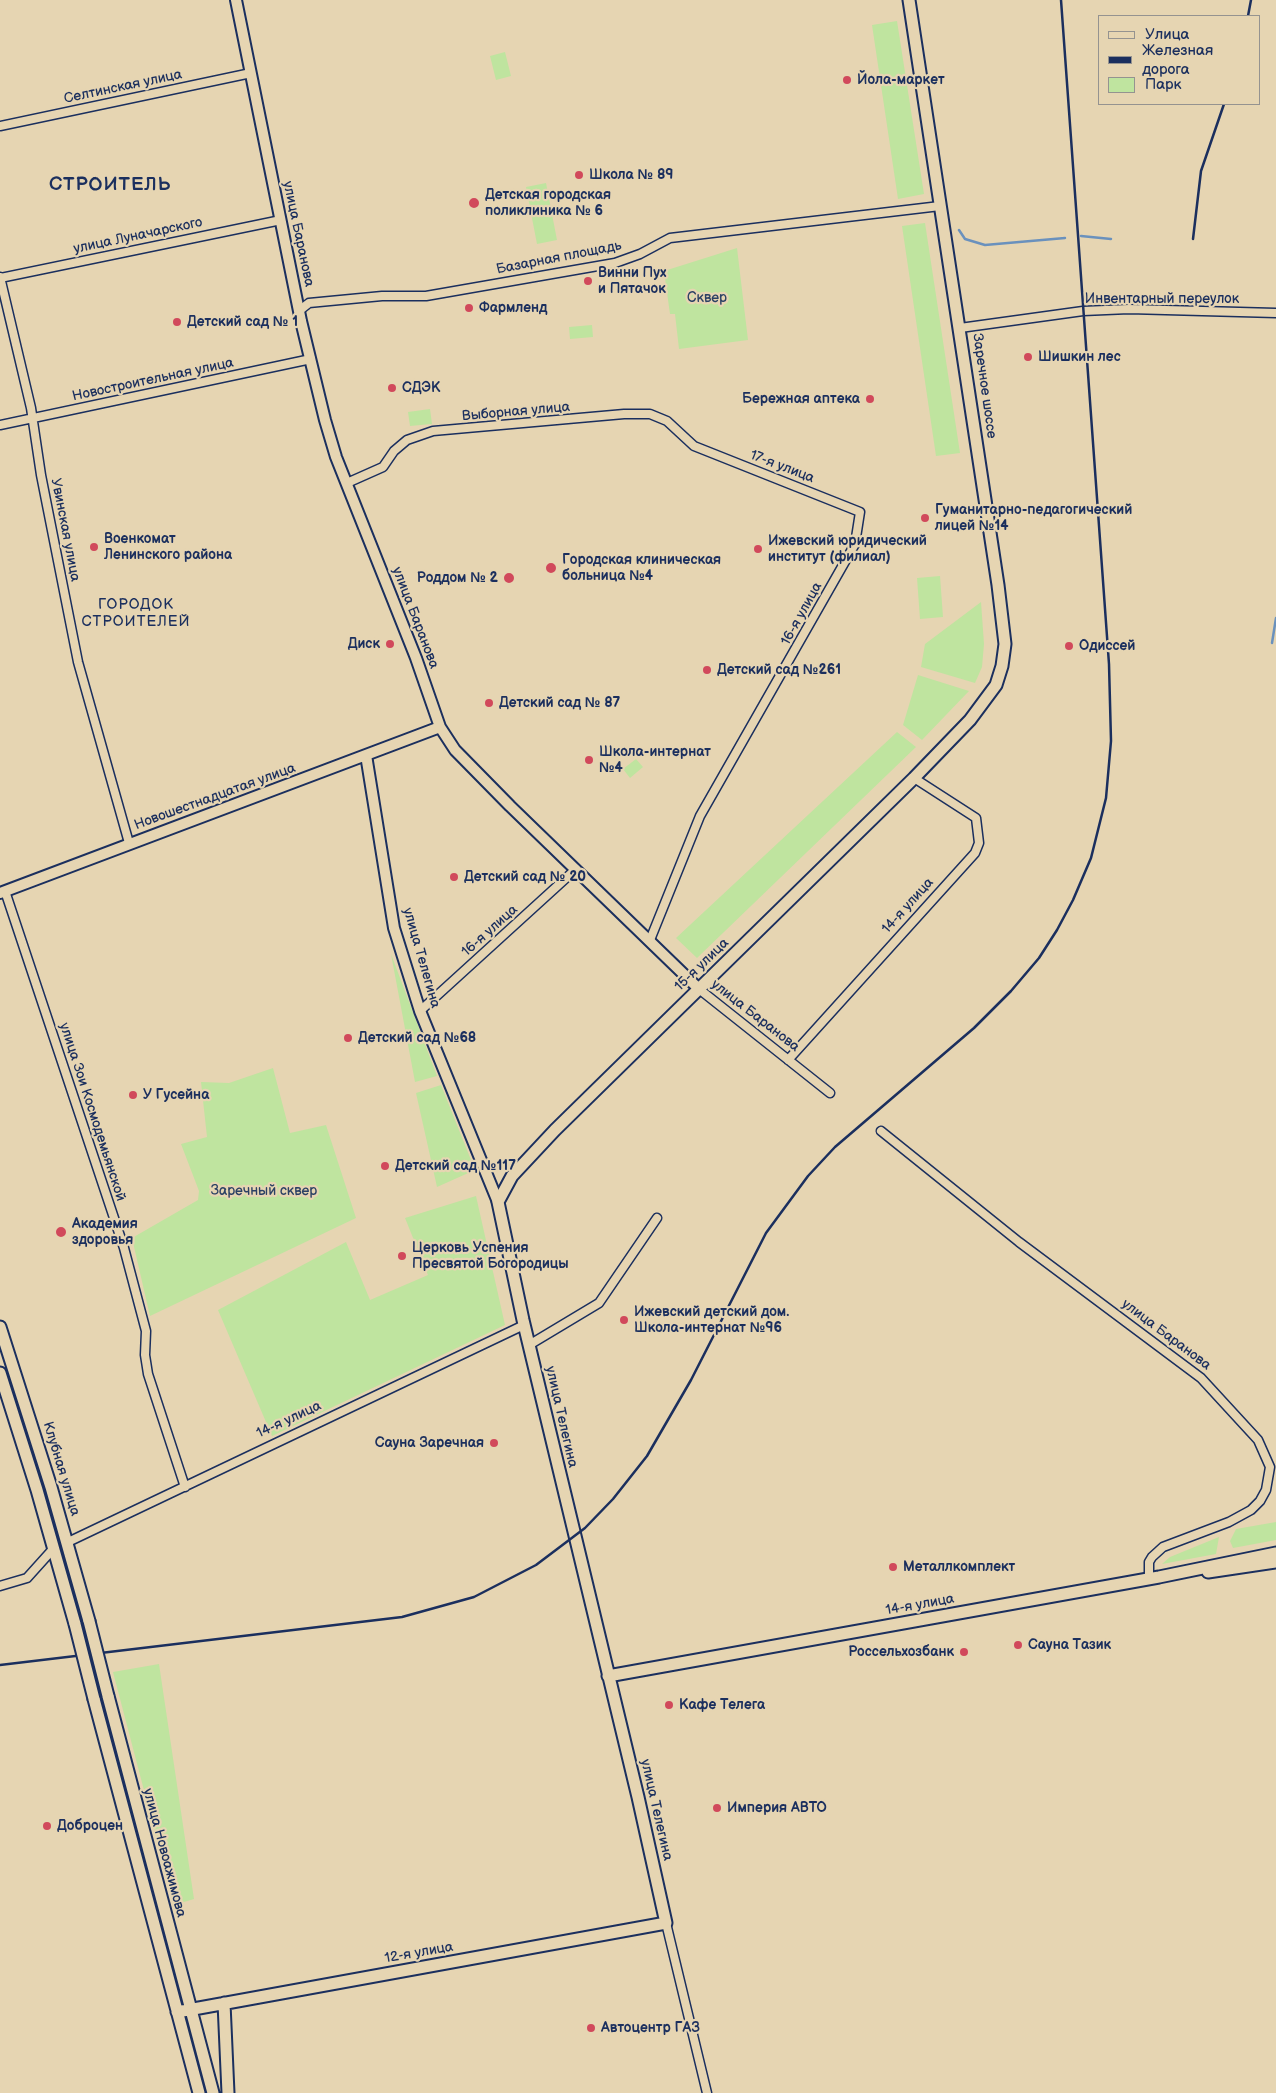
<!DOCTYPE html>
<meta charset="utf-8">
<style>
body{margin:0}
#map{position:relative;width:1276px;height:2093px;overflow:hidden;background:#e6d5b2;font-family:"Balsamiq Sans",sans-serif}
canvas{display:block}
.legend{position:absolute;left:1098px;top:15px;width:162px;height:90px;box-sizing:border-box;background:#e6d5b2;border:1px solid #959390;margin:0;padding:6px 9px;list-style:none;font-size:15px;color:#1b2f5e}
.legend li{display:flex;align-items:center;gap:10px;height:25px}
.legend b{width:25px;border:1px solid #959390}
</style>
<div id="map">
<canvas width="1276" height="2093"></canvas>
<ul class="legend">
<li><b style="height:6px;background:#e6d5b2"></b>Улица</li>
<li><b style="height:6px;background:#1b2f5e"></b>Железная дорога</li>
<li><b style="height:14px;background:#bfe49f"></b>Парк</li>
</ul>
</div>
<script>
const ctx = document.querySelector('canvas').getContext('2d');
ctx.lineJoin = 'round';
function paint(path, color) {
  ctx.fillStyle = color;
  ctx.fill(path, 'evenodd');
}
function shape(rows) {
  const path = new Path2D();
  for (const r of rows) {
    path.moveTo(r[0], r[1]);
    for (let i = 2; i < r.length; i += 2) path.lineTo(r[i], r[i + 1]);
  }
  return path;
}
function stroke(path, color, width, dash) {
  ctx.strokeStyle = color;
  ctx.lineWidth = width;
  ctx.lineCap = dash ? 'butt' : 'round';
  ctx.setLineDash(dash || []);
  ctx.stroke(path);
}
function drawText(font, color, halo, rows, align = 'center') {
  ctx.font = font + ' "Balsamiq Sans",sans-serif';
  ctx.lineWidth = 4.5;
  ctx.setLineDash([]);
  ctx.textBaseline = 'middle';
  ctx.strokeStyle = halo;
  ctx.fillStyle = color;
  for (const [text, x, y, turn = 0] of rows) {
    ctx.save();
    ctx.translate(x, y);
    ctx.rotate((+turn || 0) * Math.PI / 180);
    ctx.textAlign = isNaN(turn) ? turn : align;
    if (halo) ctx.strokeText(text, 0, 0);
    ctx.fillText(text, 0, 0);
    ctx.restore();
  }
}
const green = shape([
 [897,21,924,194,898,199,872,25],
 [505,52,511,76,496,80,490,56],
 [546,183,557,240,537,244,526,187],
 [925,223,960,453,936,456,902,226],
 [737,248,748,340,679,349,675,314,670,314,664,271],
 [592,325,593,337,570,339,569,327],
 [430,409,432,424,410,426,408,412],
 [940,576,943,617,920,619,917,578],
 [981,602,984,644,982,667,975,683,921,667,925,644],
 [918,675,969,691,922,740,903,725],
 [897,732,916,747,697,958,676,938],
 [636,759,643,767,630,778,623,769],
 [391,954,437,1076,415,1082],
 [273,1068,290,1133,326,1125,356,1218,150,1316,132,1238,198,1200,199,1191,181,1144,207,1137,201,1082,229,1083],
 [441,1085,475,1170,437,1187,416,1093],
 [476,1196,505,1325,272,1436,218,1310,346,1242,370,1300,428,1275,405,1218],
 [1276,1522,1276,1540,1233,1548,1230,1541,1236,1529],
 [1219,1537,1216,1554,1162,1564,1170,1557],
 [159,1664,194,1899,174,1905,113,1672]
]);
const stream = shape([
 [959,230,965,239,985,245,1065,238],
 [1081,236,1111,239],
 [1272,643,1276,618]
]);
const minor = shape([
 [0,126,251,73],
 [0,277,31,408,41,475,78,662,129,843],
 [0,278,281,220],
 [300,310,309,303,382,296,426,296,615,263,640,254,670,238,940,206],
 [960,328,1083,311,1129,309,1276,313],
 [0,425,311,359],
 [347,483,383,467,394,451,407,440,433,431,624,414,650,414,667,421,694,446,860,512,855,544,700,816,650,940],
 [5,891,124,1248,146,1331,145,1355,148,1374,185,1487],
 [699,989,830,1093],
 [420,1011,576,869],
 [788,1060,975,853,979,843,976,818,914,778],
 [881,1131,1019,1242,1201,1378,1258,1440,1270,1467,1266,1490,1260,1501,1251,1510,1229,1522,1163,1547,1152,1557,1149,1562,1149,1579],
 [529,1345,599,1303,657,1218],
 [68,1542,524,1325],
 [0,1586,27,1578,54,1548],
 [666,1923,707,2093]
]);
const tertiary = shape([
 [236,0,301,321,325,420,336,457,416,658,440,727,455,750,510,806,699,989],
 [366,755,394,928,420,1011,498,1202],
 [0,893,440,727]
]);
const secondary = shape([
 [0,1327,51,1487,89,1621],
 [0,1373,37,1490,75,1624],
 [1208,1572,1276,1562],
 [608,1676,1159,1577,1276,1553],
 [108,1696,213,2093],
 [94,1699,199,2093],
 [224,2003,228,2093],
 [177,2012,666,1923,638,1797,523,1320,498,1202,512,1176,555,1130,914,778,970,720,996,685,1002,666,1005,644,998,585,909,0]
]);
const rail = shape([
 [1248,16,1251,0],
 [1193,239,1201,171,1224,104],
 [0,1665,402,1617,474,1597,536,1565,585,1528,613,1499,647,1456,691,1380,766,1233,808,1176,835,1147,974,1028,1011,991,1039,958,1057,930,1073,900,1091,858,1106,798,1111,741,1109,664,1061,0]
]);
const secondaryBridge = shape([
 [89,1621,108,1696],
 [75,1624,94,1699]
]);
const markers = [
 [847,80,5,"#d1495b"],
 [579,175,5,"#d1495b"],
 [474,203,6,"#d1495b"],
 [588,281,5,"#d1495b"],
 [469,308,5,"#d1495b"],
 [177,322,5,"#d1495b"],
 [1028,357,5,"#d1495b"],
 [392,388,5,"#d1495b"],
 [870,399,5,"#d1495b"],
 [925,518,5,"#d1495b"],
 [94,547,5,"#d1495b"],
 [758,549,5,"#d1495b"],
 [551,568,6,"#d1495b"],
 [509,578,6,"#d1495b"],
 [390,644,5,"#d1495b"],
 [1069,646,5,"#d1495b"],
 [707,670,5,"#d1495b"],
 [489,703,5,"#d1495b"],
 [589,760,5,"#d1495b"],
 [454,877,5,"#d1495b"],
 [348,1038,5,"#d1495b"],
 [133,1095,5,"#d1495b"],
 [385,1166,5,"#d1495b"],
 [61,1232,6,"#d1495b"],
 [402,1256,5,"#d1495b"],
 [624,1320,5,"#d1495b"],
 [494,1443,5,"#d1495b"],
 [893,1567,5,"#d1495b"],
 [1018,1645,5,"#d1495b"],
 [964,1652,5,"#d1495b"],
 [669,1705,5,"#d1495b"],
 [717,1808,5,"#d1495b"],
 [47,1826,5,"#d1495b"],
 [591,2028,5,"#d1495b"]
];
const poiNames = [
 ["Йола-маркет",857,80],
 ["Школа № 89",589,175],
 ["Детская городская",485,195],
 ["поликлиника № 6",485,211],
 ["Винни Пух",598,273],
 ["и Пятачок",598,289],
 ["Фармленд",479,308],
 ["Детский сад № 1",187,322],
 ["Шишкин лес",1038,357],
 ["СДЭК",402,388],
 ["Бережная аптека",860,399,"right"],
 ["Гуманитарно-педагогический",935,510],
 ["лицей №14",935,526],
 ["Военкомат",104,539],
 ["Ленинского района",104,555],
 ["Ижевский юридический",768,541],
 ["институт (филиал)",768,557],
 ["Городская клиническая",562,560],
 ["больница №4",562,576],
 ["Роддом № 2",498,578,"right"],
 ["Диск",380,644,"right"],
 ["Одиссей",1079,646],
 ["Детский сад №261",717,670],
 ["Детский сад № 87",499,703],
 ["Школа-интернат",599,752],
 ["№4",599,768],
 ["Детский сад № 20",464,877],
 ["Детский сад №68",358,1038],
 ["У Гусейна",143,1095],
 ["Детский сад №117",395,1166],
 ["Академия",72,1224],
 ["здоровья",72,1240],
 ["Церковь Успения",412,1248],
 ["Пресвятой Богородицы",412,1264],
 ["Ижевский детский дом.",634,1312],
 ["Школа-интернат №96",634,1328],
 ["Сауна Заречная",484,1443,"right"],
 ["Металлкомплект",903,1567],
 ["Сауна Тазик",1028,1645],
 ["Россельхозбанк",954,1652,"right"],
 ["Кафе Телега",679,1705],
 ["Империя АВТО",727,1808],
 ["Доброцен",57,1826],
 ["Автоцентр ГАЗ",601,2028]
];
const streetNames = [
 ["Селтинская улица",123,87,-12],
 ["улица Баранова",298,234,78],
 ["улица Луначарского",138,236,-12],
 ["Базарная площадь",559,258,-11],
 ["Инвентарный переулок",1162,299],
 ["Новостроительная улица",153,380,-12],
 ["Заречное шоссе",984,386,82],
 ["Выборная улица",516,412,-5],
 ["17-я улица",782,467,21],
 ["Увинская улица",65,530,79],
 ["16-я улица",802,614,-61],
 ["улица Баранова",415,618,69],
 ["Новошестнадцатая улица",215,797,-20],
 ["14-я улица",908,906,-48],
 ["16-я улица",490,931,-42],
 ["улица Телегина",421,958,74],
 ["15-я улица",702,965,-44],
 ["улица Баранова",755,1016,38],
 ["улица Зои Космодемьянской",92,1112,72],
 ["улица Баранова",1166,1335,37],
 ["улица Телегина",561,1417,77],
 ["14-я улица",289,1420,-25],
 ["Клубная улица",61,1469,73],
 ["14-я улица",920,1605,-10],
 ["улица Телегина",656,1810,77],
 ["улица Новоажимова",164,1853,75],
 ["12-я улица",419,1953,-10]
];
const parkNames = [
 ["Сквер",707,298],
 ["Заречный сквер",264,1191]
];
const neighbourhoodNames = [
 ["ГОРОДОК",136,605],
 ["СТРОИТЕЛЕЙ",136,622]
];
const districtNames = [
 ["СТРОИТЕЛЬ",110,185]
];
paint(green, '#bfe49f');
stroke(stream, '#6a91bd', 2.5);
stroke(minor, '#1b2f5e', 11);
stroke(tertiary, '#1b2f5e', 14);
stroke(secondary, '#1b2f5e', 15);
stroke(minor, '#e6d5b2', 8);
stroke(tertiary, '#e6d5b2', 10);
stroke(secondary, '#e6d5b2', 11);
stroke(rail, '#1b2f5e', 2.5);
stroke(secondaryBridge, '#1b2f5e', 15, []);
stroke(secondaryBridge, '#e6d5b2', 11);
for (const [x, y, r, color] of markers) {
  const dot = new Path2D();
  dot.arc(x, y, r, 0, 2 * Math.PI);
  ctx.fillStyle = color;
  ctx.fill(dot);
  stroke(dot, '#e6d5b2', 2);
}
drawText('bold 14px', '#1b2f5e', '#e6d5b2', poiNames, 'left');
drawText('14px', '#1b2f5e', '#e6d5b2', streetNames);
drawText('14px', '#2b4164', '#e6d5b2', parkNames);
ctx.letterSpacing = '1px';
drawText('15px', '#1b2f5e', '#e6d5b2', neighbourhoodNames);
ctx.letterSpacing = '0px';
ctx.letterSpacing = '1px';
drawText('bold 19px', '#1b2f5e', '#e6d5b2', districtNames);
ctx.letterSpacing = '0px';
</script>
